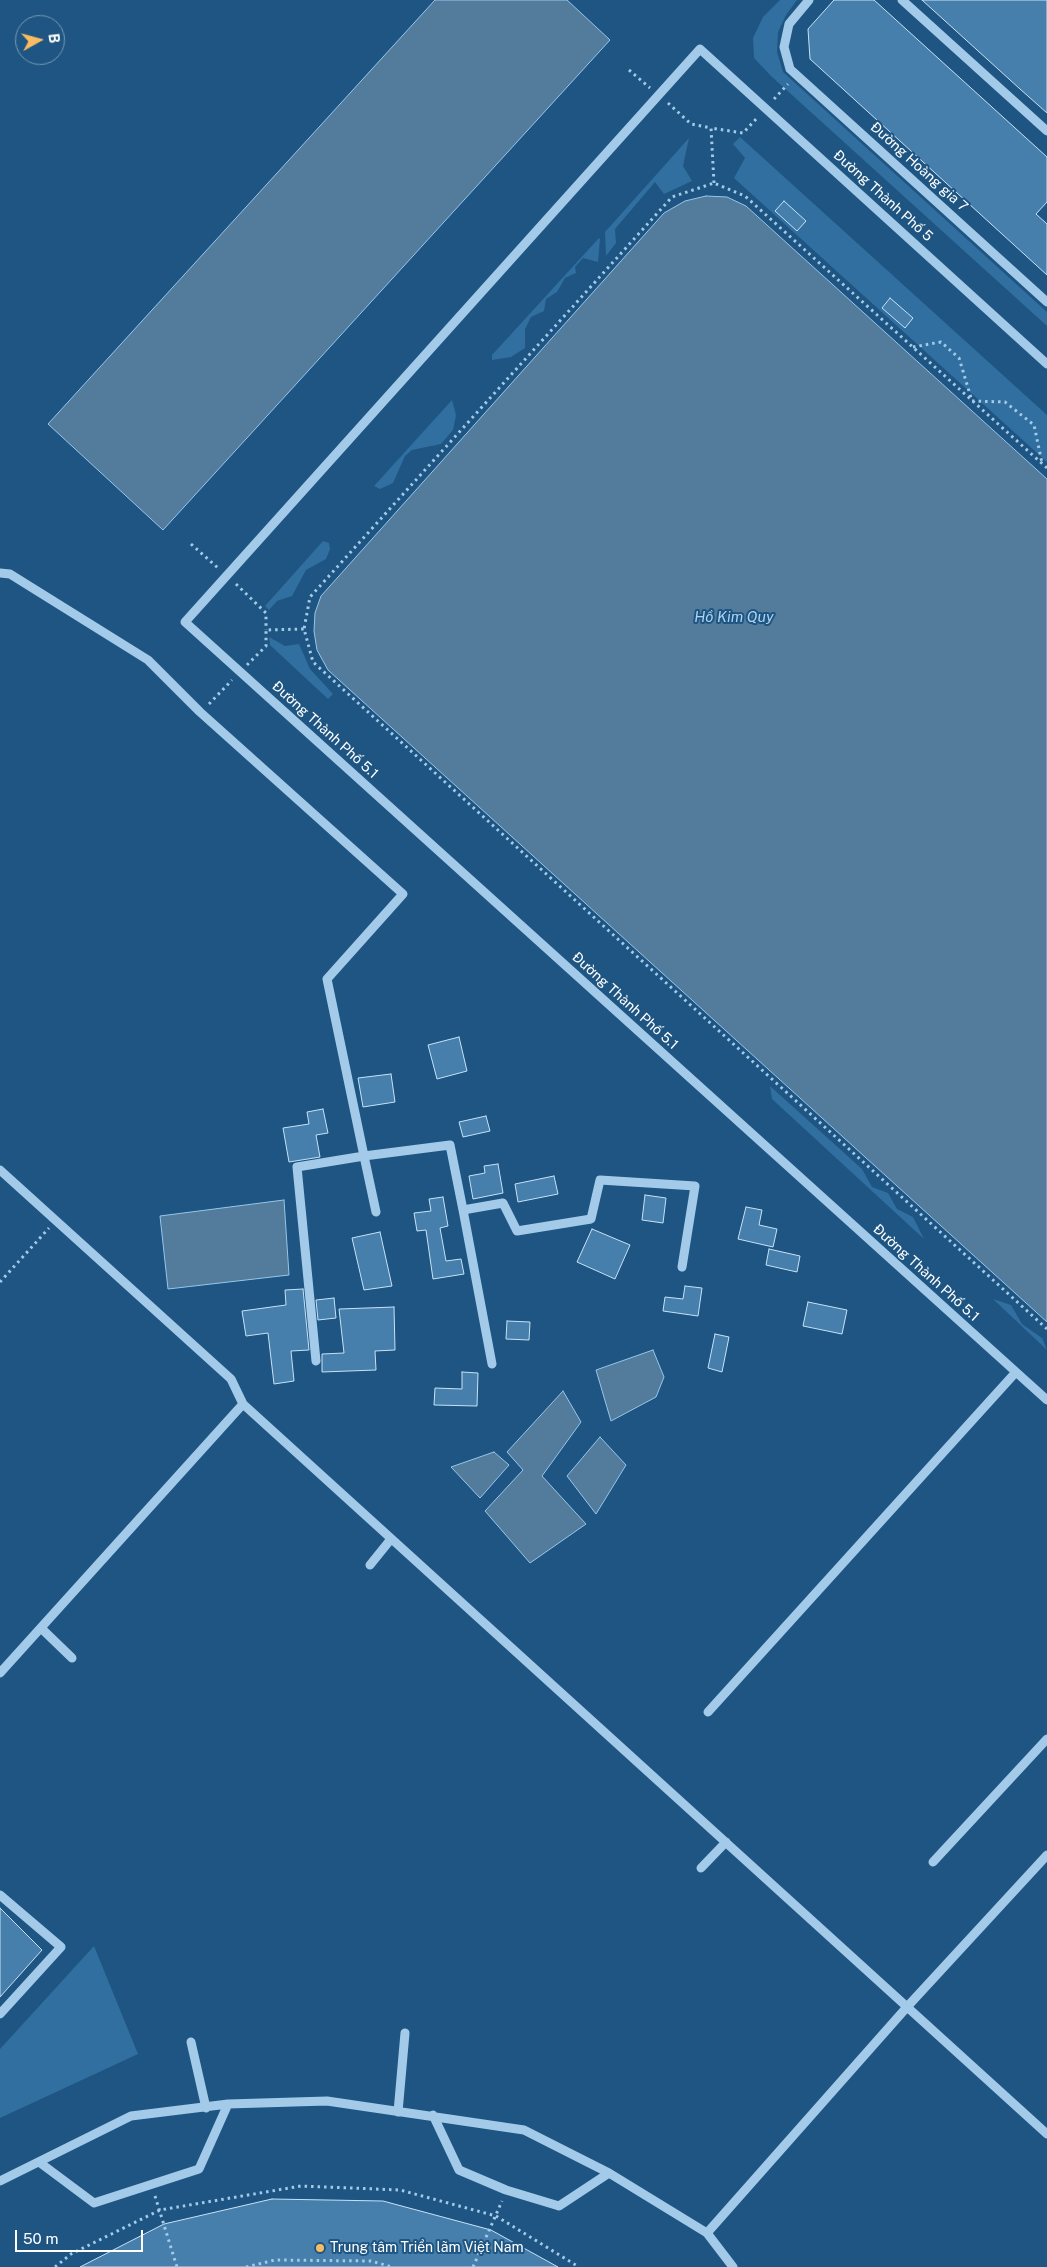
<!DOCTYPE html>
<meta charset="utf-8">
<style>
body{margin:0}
#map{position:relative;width:1047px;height:2267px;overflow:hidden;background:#1e5582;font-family:"Public Sans",sans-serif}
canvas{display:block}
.north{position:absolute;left:15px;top:15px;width:50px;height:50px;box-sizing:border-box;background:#1e5582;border:1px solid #7899b4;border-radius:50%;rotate:83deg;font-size:14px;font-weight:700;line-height:20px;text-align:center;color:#fff}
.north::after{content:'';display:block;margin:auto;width:18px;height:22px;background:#f9bc62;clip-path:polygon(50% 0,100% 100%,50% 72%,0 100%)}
.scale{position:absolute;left:15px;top:2230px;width:128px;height:22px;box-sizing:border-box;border:2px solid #fff;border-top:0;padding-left:6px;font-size:15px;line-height:18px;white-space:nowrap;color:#fff;-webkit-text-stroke:4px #1e5582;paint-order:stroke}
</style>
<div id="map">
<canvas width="1047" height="2267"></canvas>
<div class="north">B</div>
<div class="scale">50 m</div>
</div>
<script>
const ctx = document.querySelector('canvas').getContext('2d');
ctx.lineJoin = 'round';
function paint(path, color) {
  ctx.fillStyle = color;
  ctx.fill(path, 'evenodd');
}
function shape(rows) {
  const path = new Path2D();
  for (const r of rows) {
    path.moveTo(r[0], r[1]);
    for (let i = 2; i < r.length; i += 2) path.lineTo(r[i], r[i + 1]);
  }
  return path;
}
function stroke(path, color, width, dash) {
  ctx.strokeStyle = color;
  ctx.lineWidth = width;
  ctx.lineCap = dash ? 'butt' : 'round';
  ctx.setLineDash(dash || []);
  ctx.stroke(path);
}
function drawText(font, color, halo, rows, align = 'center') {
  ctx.font = font + ' "Public Sans",sans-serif';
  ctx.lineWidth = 4;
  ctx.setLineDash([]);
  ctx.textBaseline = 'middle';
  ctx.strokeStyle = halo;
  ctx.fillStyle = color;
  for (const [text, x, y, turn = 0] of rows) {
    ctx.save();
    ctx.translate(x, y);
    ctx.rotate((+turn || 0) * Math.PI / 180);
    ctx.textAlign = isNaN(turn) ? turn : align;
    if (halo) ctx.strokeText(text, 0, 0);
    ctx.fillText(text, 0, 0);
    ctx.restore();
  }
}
const green = shape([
 [780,0,797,0,786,15,778,32,777,52,783,72,1047,312,1047,326,771,76,754,58,753,38,763,17],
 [740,137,1047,415,1047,462,734,178,745,158,733,144],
 [689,138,683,166,692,181,664,194,655,182,615,229,616,243,606,256,605,232],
 [599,238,600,239,598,262,583,258,575,267,576,273,565,278,557,292,546,299,544,311,531,317,525,329,525,348,511,357,492,360,492,355],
 [452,400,456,415,453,430,441,444,412,450,405,456,393,483,380,489,374,486],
 [323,541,329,543,330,549,326,559,306,570,292,596,277,601,269,610,265,606],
 [269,637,285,646,299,644,310,669,333,694,328,699,270,645],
 [770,1086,862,1169,872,1187,888,1193,897,1209,913,1217,924,1239,772,1099],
 [993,1299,1011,1305,1022,1324,1042,1338,1047,1350],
 [94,1946,138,2054,0,2118,0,2049]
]);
const water = shape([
 [435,0,567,0,610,40,163,530,48,424,435,0],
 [706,196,727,197,746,206,1047,479,1047,1322,328,670,317,650,314,631,315,613,321,596,664,213,685,201,706,196],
 [284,1200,289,1275,168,1289,160,1216,284,1200],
 [653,1350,664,1377,656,1397,611,1421,596,1370,653,1350],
 [563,1391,581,1422,542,1476,586,1524,530,1563,485,1511,523,1470,507,1452,563,1391],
 [600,1437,626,1465,596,1514,567,1476,600,1437],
 [494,1452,509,1465,480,1498,451,1467,494,1452]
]);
const building = shape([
 [834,0,874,0,1047,157,1047,202,1036,214,1047,224,1047,275,810,59,808,29,834,0],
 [922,0,1047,0,1047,113,1020,89,922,0],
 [784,201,806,221,797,231,775,211,784,201],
 [890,298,913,318,905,328,882,308,890,298],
 [459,1037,467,1071,437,1079,428,1045,459,1037],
 [391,1074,395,1102,363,1107,358,1078,391,1074],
 [323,1109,328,1133,316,1135,320,1157,289,1162,283,1128,309,1124,307,1112,323,1109],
 [486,1116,490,1131,463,1137,459,1122,486,1116],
 [498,1164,503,1193,473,1199,469,1176,485,1173,484,1166,498,1164],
 [554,1176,558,1194,518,1202,515,1184,554,1176],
 [645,1195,666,1198,663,1223,642,1220,645,1195],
 [443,1197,448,1226,440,1228,446,1261,461,1259,464,1274,433,1279,426,1230,417,1231,414,1213,431,1211,429,1199,443,1197],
 [746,1207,762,1210,759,1225,777,1229,773,1247,738,1239,746,1207],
 [592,1229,630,1245,615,1279,577,1262,592,1229],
 [380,1232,392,1286,364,1290,352,1238,380,1232],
 [769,1249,800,1256,797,1272,766,1265,769,1249],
 [685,1286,702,1288,698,1316,663,1311,665,1297,683,1299,685,1286],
 [303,1289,309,1350,291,1351,294,1381,274,1384,268,1333,246,1336,242,1311,286,1305,285,1290,303,1289],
 [334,1298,336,1318,318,1320,316,1300,334,1298],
 [808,1302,847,1310,842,1334,803,1326,808,1302],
 [394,1307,395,1350,375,1351,376,1370,322,1372,322,1354,344,1353,339,1309,394,1307],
 [507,1321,530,1322,529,1340,506,1339,507,1321],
 [715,1334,729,1337,722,1372,708,1368,715,1334],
 [462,1372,478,1373,477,1406,434,1405,435,1388,462,1389,462,1372],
 [0,1908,42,1950,0,1997,0,1908],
 [272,2199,383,2201,491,2230,558,2267,80,2267,164,2224,272,2199]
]);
const path = shape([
 [629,70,650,88],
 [774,99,788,84],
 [668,103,691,124,711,128],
 [714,183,711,128,743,133,758,117],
 [913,347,941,342,959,358,972,401,1005,402,1034,425,1042,463],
 [1047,468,745,196,714,183,672,197,310,597,304,629,313,662,1047,1329],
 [191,544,218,568],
 [236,584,266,613,266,630],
 [247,665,266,646,266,630,304,629],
 [209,704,232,680],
 [0,1282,49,1228],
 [155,2196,177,2267],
 [55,2267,71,2254,160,2210,301,2186,400,2190,496,2216,579,2267],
 [246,2267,275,2260,371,2261,392,2267],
 [473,2267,502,2201]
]);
const minor = shape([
 [809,0,789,24,784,47,790,69,1047,302],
 [902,0,1047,131],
 [1047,364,700,49,185,622,1047,1400],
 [0,573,10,574,148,660,200,712,403,894,327,979,364,1156,450,1145,463,1210,503,1203,517,1231,591,1219,600,1180,695,1186,682,1267],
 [0,1170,231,1379,243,1404,1047,2134],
 [463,1210,492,1364],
 [316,1361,297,1167,364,1156,376,1212],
 [370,1565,391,1539],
 [41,1628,72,1658],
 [0,1673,243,1404],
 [708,1712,1016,1372],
 [933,1862,1047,1739],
 [701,1868,726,1842],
 [0,1895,61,1947,0,2014],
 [191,2042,206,2108],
 [398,2112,405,2033],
 [433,2115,459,2170,506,2190,559,2206,609,2173],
 [39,2162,94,2203,199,2169,228,2104],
 [0,2181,131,2116,228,2104,327,2101,524,2130,609,2173,707,2233,733,2267],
 [707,2233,907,2007,1047,1855]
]);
const markers = [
 [320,2248,5,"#f9bc62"]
];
const streetNames = [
 ["Đường Hoàng gia 7",919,167,42],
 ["Đường Thành Phố 5",883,196,42],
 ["Đường Thành Phố 5.1",325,730,42],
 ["Đường Thành Phố 5.1",625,1001,42],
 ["Đường Thành Phố 5.1",926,1273,42]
];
const poiNames = [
 ["Trung tâm Triển lãm Việt Nam",330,2248]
];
const waterNames = [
 ["Hồ Kim Quy",734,617]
];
paint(green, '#316fa0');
paint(water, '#537b9c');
stroke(water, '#96c7eb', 1);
paint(building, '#467fab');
stroke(building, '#c7e2f7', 1);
stroke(path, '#a3cbe9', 3, [2.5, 4]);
stroke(minor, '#a3cbe9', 9);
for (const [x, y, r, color] of markers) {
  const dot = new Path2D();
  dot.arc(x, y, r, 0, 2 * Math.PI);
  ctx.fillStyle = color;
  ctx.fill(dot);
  stroke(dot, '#1e5582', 2);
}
drawText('14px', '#fff', '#1e5582', streetNames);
drawText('14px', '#fff', '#1e5582', poiNames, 'left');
drawText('italic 15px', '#aed4f1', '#1e5582', waterNames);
</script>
